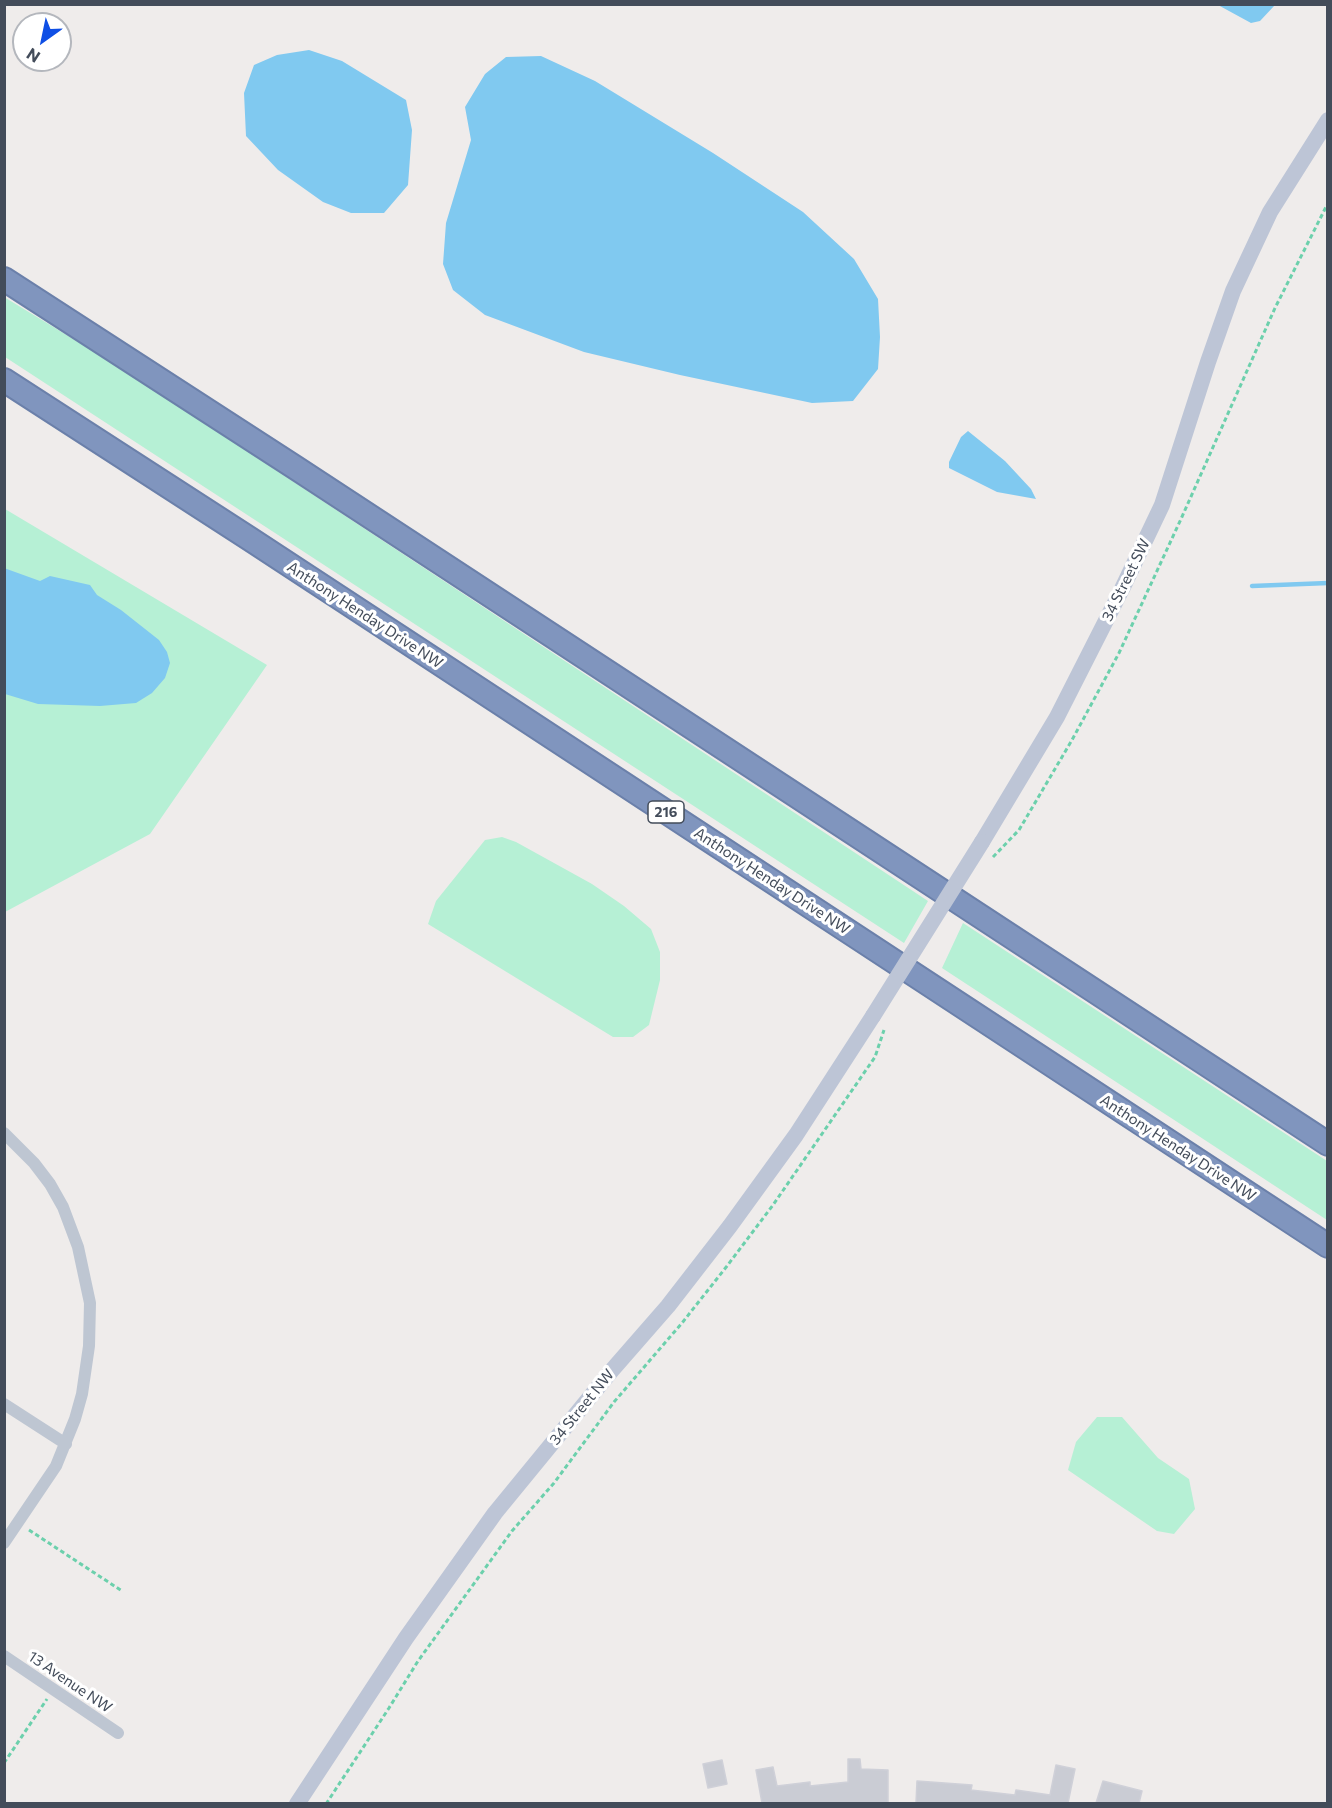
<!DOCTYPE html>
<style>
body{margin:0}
#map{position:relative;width:1332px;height:1808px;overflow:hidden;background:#efeceb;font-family:Commissioner,sans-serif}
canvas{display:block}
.frame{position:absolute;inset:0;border:6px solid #434c5a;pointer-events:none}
.north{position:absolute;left:12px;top:12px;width:60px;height:60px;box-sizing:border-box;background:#fff;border:2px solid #b4b7bd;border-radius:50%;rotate:213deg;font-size:16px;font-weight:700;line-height:24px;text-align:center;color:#434c5a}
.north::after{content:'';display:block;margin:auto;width:21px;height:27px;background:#0f4fe5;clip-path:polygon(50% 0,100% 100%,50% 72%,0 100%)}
</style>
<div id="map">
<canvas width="1332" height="1808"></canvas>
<div class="frame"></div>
<div class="north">N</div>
</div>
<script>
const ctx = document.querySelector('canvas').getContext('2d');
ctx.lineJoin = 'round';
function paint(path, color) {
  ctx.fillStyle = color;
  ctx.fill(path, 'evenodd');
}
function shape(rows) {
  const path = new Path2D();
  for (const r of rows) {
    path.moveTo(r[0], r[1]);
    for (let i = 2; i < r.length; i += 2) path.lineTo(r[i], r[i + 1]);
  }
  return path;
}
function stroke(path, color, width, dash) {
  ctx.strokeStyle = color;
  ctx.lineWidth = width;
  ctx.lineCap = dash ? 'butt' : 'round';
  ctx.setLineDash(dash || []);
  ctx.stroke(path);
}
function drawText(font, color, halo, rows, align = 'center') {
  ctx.font = font + ' Commissioner,sans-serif';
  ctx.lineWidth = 6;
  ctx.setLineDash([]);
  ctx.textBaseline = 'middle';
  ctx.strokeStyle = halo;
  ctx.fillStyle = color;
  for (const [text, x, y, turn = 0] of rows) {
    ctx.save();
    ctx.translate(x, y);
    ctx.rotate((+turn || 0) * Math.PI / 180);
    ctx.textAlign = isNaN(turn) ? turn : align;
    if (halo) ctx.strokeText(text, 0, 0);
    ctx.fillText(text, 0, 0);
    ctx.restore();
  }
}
const green = shape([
 [4,297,126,371,928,901,904,943,5,357],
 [5,509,267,665,150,834,5,912],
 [502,837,516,842,592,884,624,906,651,929,660,952,660,980,649,1025,633,1037,613,1037,428,924,436,901,485,840],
 [963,923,1327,1161,1327,1220,942,968],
 [1097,1417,1122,1417,1158,1458,1189,1479,1195,1509,1174,1534,1157,1531,1068,1470,1076,1442]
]);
const water = shape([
 [1218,5,1275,5,1260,21,1251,23],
 [309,50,342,61,406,100,412,130,408,185,384,213,351,213,323,202,278,170,246,136,244,93,254,65,277,55],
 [541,56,595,81,713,153,803,212,854,259,878,299,880,337,878,369,853,401,812,403,680,375,584,352,485,315,453,290,443,264,446,223,471,140,465,107,485,74,506,57],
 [968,431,1005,461,1031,489,1036,499,997,492,949,468,949,462,961,437],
 [4,568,40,581,50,576,90,585,97,595,121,610,159,640,167,652,170,663,165,678,152,693,136,703,100,706,38,704,5,694]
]);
const stream = shape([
 [1252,586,1328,583]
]);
const building = shape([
 [848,1759,860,1759,861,1769,888,1770,888,1803,762,1803,756,1770,773,1767,777,1786,810,1782,810,1786,848,1782,848,1759],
 [722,1760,727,1784,708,1788,703,1764,722,1760],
 [1056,1765,1075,1769,1068,1803,916,1803,917,1781,972,1785,971,1790,1015,1795,1016,1790,1050,1795,1056,1765],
 [1103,1781,1142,1791,1139,1803,1096,1803,1103,1781]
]);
const path = shape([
 [993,857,1019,830,1072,740,1119,653,1181,519,1275,308,1328,203],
 [29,1530,122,1591],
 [4,1763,47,1699],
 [326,1804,389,1708,418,1661,512,1531,554,1483,614,1402,682,1323,727,1266,773,1205,875,1057,884,1030]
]);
const minor = shape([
 [4,1133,34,1163,50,1184,63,1207,78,1247,90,1303,89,1346,82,1394,75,1419,56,1466,4,1543],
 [4,1404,66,1444],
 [4,1656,118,1733]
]);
const secondary = shape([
 [982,842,1057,717,1122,589,1162,505,1208,362,1233,291,1270,212,1328,120],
 [297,1804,406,1638,495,1513,613,1369,668,1306,730,1226,796,1135,873,1016]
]);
const motorway = shape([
 [4,279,296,468,1328,1144],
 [4,380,250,539,1328,1246]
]);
const secondaryBridge = shape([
 [873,1016,982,842]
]);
const shields = [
 [666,812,36]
];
const shieldNames = [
 ["216",666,812]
];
const streetNames = [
 ["34 Street SW",1126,580,-64],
 ["Anthony Henday Drive NW",365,615,33],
 ["Anthony Henday Drive NW",772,881,33],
 ["Anthony Henday Drive NW",1178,1148,33],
 ["34 Street NW",582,1407,-51],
 ["13 Avenue NW",70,1682,34]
];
paint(green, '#b6f0d5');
paint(water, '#80c9f0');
stroke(stream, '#80c9f0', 4.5);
paint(building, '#caccd4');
stroke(building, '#cfd0d8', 1.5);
stroke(motorway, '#6b80aa', 26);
stroke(path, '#6cd0ac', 3, [4.5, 3]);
stroke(minor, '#bec6d2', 12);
stroke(secondary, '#bdc5d6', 16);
stroke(motorway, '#8095be', 22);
stroke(secondaryBridge, '#bdc5d6', 16);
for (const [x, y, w] of shields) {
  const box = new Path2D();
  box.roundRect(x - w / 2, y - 11, w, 22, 4.5);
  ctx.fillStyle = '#fff';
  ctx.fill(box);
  stroke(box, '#434c5a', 1.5);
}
drawText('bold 14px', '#434c5a', null, shieldNames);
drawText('15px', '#434c5a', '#fff', streetNames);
</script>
